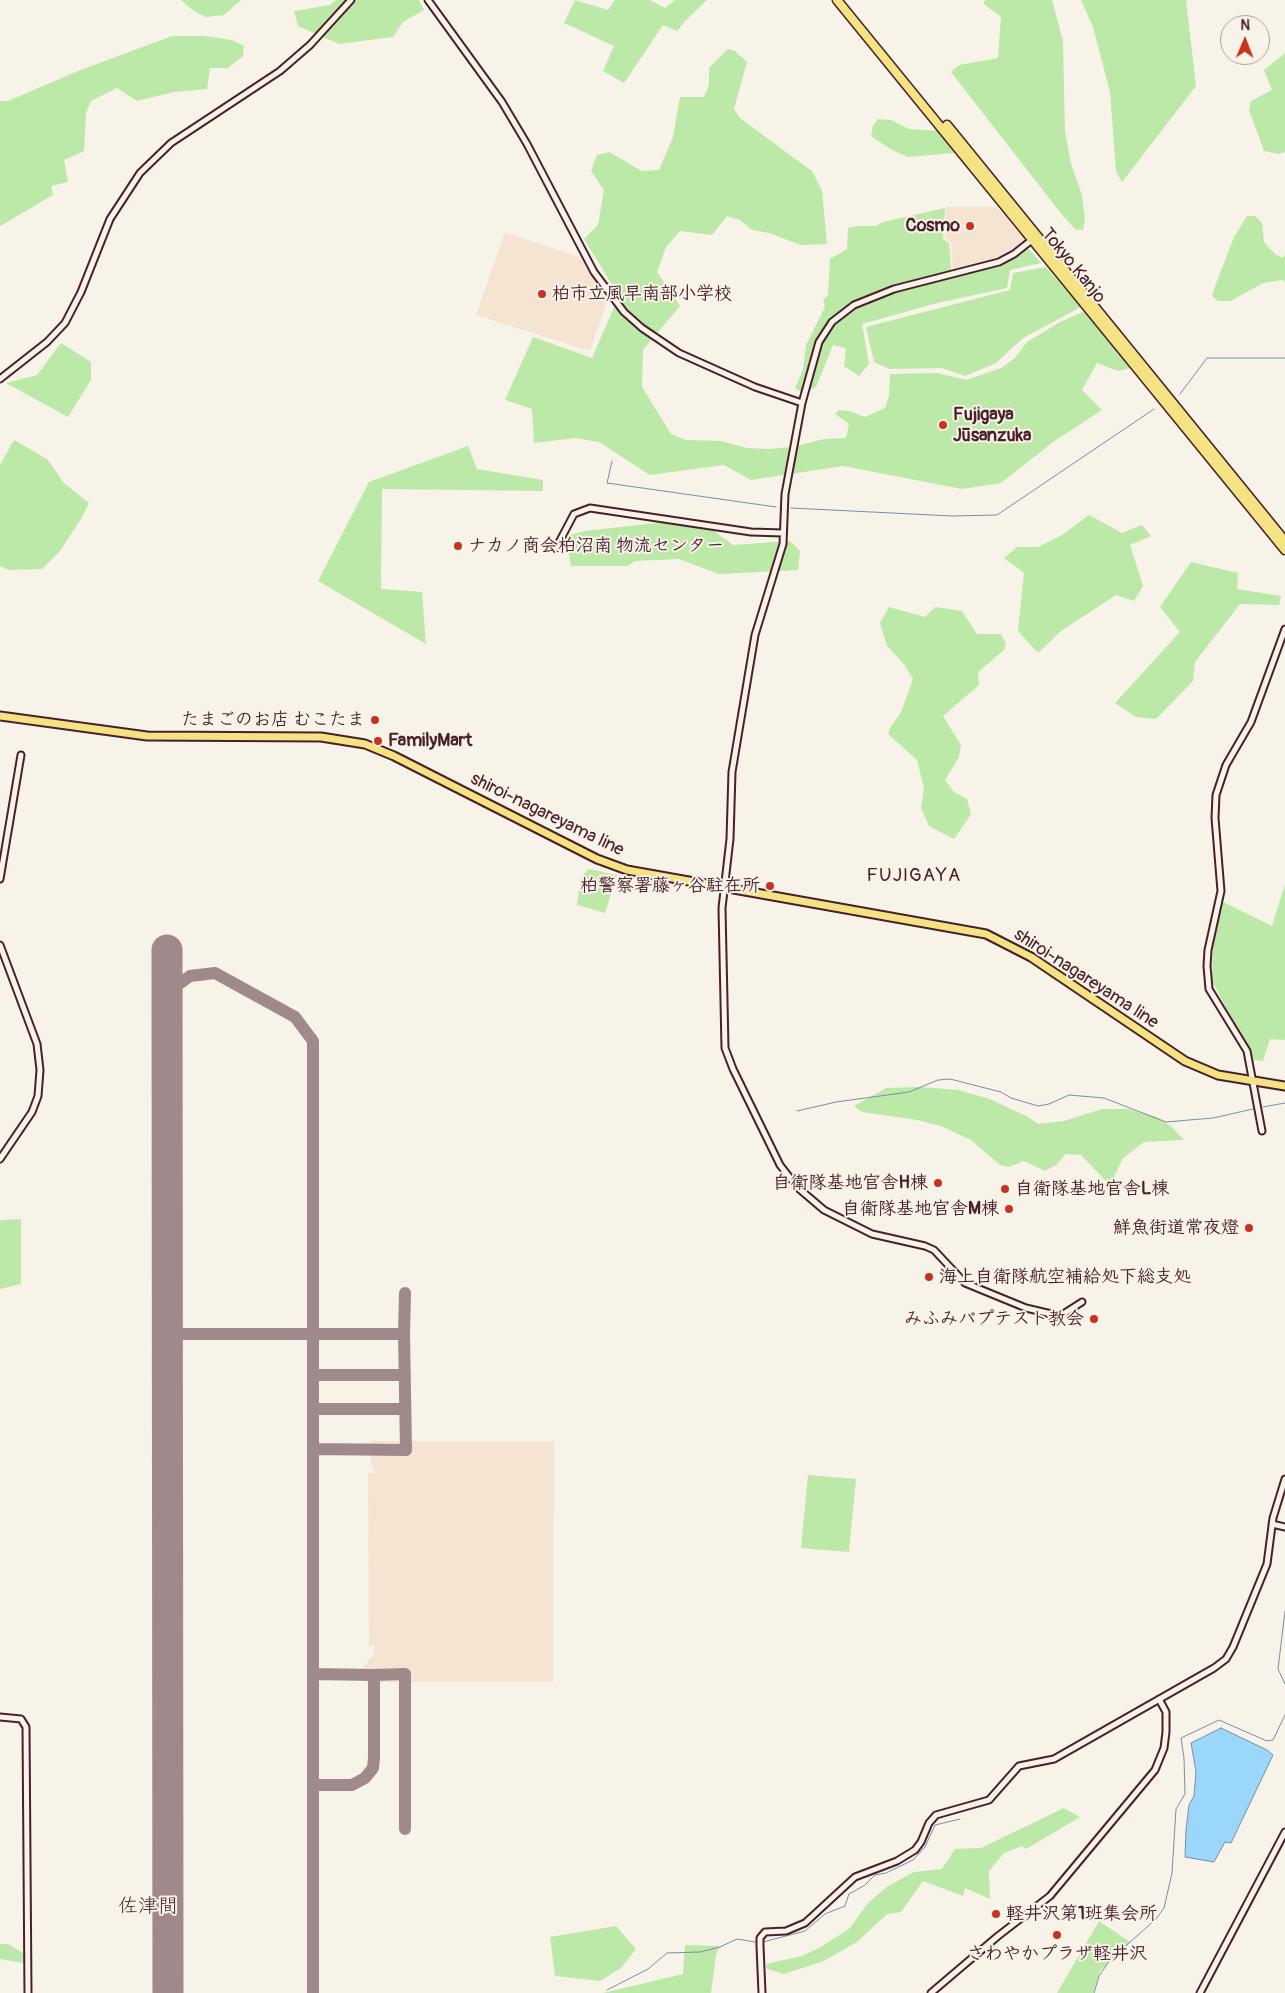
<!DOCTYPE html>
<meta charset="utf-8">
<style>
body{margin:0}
#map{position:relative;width:1285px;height:1993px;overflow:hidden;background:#f7f3e8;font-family:Pangolin,sans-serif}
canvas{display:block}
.north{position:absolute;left:1220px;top:15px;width:50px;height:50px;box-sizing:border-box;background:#f7f3e8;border:1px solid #b29e9c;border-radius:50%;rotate:1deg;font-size:14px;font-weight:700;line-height:20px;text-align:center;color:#4a1f2b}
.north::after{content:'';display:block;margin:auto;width:18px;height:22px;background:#c8321e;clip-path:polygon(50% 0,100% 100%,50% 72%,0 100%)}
</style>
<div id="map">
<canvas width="1285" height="1993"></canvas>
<div class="north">N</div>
</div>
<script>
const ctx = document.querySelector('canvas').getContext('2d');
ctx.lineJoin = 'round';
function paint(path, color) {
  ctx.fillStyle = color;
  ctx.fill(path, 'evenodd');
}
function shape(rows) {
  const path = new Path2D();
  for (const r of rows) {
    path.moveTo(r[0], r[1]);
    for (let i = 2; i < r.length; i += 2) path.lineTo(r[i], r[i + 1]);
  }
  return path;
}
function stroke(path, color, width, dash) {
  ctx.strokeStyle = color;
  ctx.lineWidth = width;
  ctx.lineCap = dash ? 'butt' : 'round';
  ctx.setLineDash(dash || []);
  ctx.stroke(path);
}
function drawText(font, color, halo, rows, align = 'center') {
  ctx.font = font + ' Pangolin,"Klee One",sans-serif';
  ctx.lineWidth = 4;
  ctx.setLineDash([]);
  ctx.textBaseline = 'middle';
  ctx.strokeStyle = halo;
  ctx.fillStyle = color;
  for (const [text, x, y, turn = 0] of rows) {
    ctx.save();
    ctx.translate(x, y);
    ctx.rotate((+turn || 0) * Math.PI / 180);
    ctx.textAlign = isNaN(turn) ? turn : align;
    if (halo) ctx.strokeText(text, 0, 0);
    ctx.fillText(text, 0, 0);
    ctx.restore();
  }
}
const built = shape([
 [946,207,997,207,1027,242,1005,258,953,272,951,243,945,238],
 [505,232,580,257,607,301,590,351,476,315],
 [371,1441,554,1441,553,1682,364,1682,364,1666,374,1654,374,1646,369,1646,368,1473,375,1473,371,1463]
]);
const green = shape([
 [181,0,241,0,224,15,206,17,195,12],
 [336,0,419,0,424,10,403,22,393,37,339,44,298,26,294,11,330,5],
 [575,0,608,10,615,0,650,0,665,8,675,0,707,0,685,21,677,31,663,25,624,83,603,71,614,46,564,23],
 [985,0,1052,0,1063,41,1065,131,1071,164,1082,195,1085,219,1083,230,1075,229,1063,216,951,72,959,65,998,58,1001,17,984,4],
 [1081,0,1186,0,1196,86,1122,182,1116,172,1110,92,1093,27],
 [172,36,205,36,232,40,244,46,243,56,228,68,210,68,207,89,174,92,137,101,117,88,91,101,86,113,84,151,64,160,68,182,51,186,53,195,0,226,0,101,8,101,78,71],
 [728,49,735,51,747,62,734,109,741,119,812,171,822,191,827,244,801,245,769,233,752,230,740,220,727,216,712,235,680,231,666,247,657,272,680,306,643,350,642,387,671,434,686,440,721,441,747,448,769,449,792,447,824,439,846,438,849,424,835,414,839,410,850,411,865,417,885,408,889,396,890,374,938,373,966,380,1001,368,1015,358,1027,342,1060,322,1087,310,1132,368,1118,371,1097,363,1082,390,1102,410,1053,442,1001,483,962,489,843,466,751,480,724,465,650,475,599,442,575,438,534,443,532,409,505,400,533,337,592,358,619,296,584,239,598,225,604,190,591,171,597,155,609,152,642,171,659,170,673,137,680,97,704,97,709,85,709,68],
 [1285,53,1285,152,1279,154,1264,151,1249,110,1251,101,1272,90,1264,70],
 [878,119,891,120,909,129,938,131,954,153,908,157,890,149,871,136,873,126],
 [945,208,943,239,949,243,952,277,1027,247,1041,263,1010,270,1007,288,937,303,862,324,869,364,859,376,844,366,846,348,833,345,816,387,803,393,795,388,803,370,806,345,825,307,823,300,828,295,830,259,847,249,848,228,858,226,876,226,883,222],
 [1247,216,1255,216,1262,223,1264,242,1276,255,1282,258,1285,255,1285,282,1282,280,1263,283,1231,301,1218,301,1212,296,1214,289,1234,237],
 [1046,267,1081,307,1023,338,996,363,965,376,942,368,889,369,874,362,866,327,1010,290,1013,273],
 [61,343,91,362,91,380,68,417,6,383,37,375],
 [14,440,47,459,64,483,89,503,81,519,60,551,42,569,9,570,0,566,0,465],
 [468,446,477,469,543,480,543,491,382,489,381,589,422,592,426,644,318,581,369,482],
 [1089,515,1122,533,1142,525,1151,536,1130,545,1143,586,1134,601,1116,595,1061,631,1038,653,1018,631,1024,573,1004,558,1017,547,1038,547,1062,535],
 [674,521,701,521,733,545,790,541,800,551,798,570,719,574,679,559,635,561,628,566,571,566,568,548,570,535,585,531],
 [1191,562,1238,573,1237,589,1281,596,1279,605,1240,604,1195,662,1193,681,1156,719,1136,717,1115,703,1180,632,1160,607],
 [889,607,925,617,935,607,962,611,977,634,1001,634,1006,644,1004,650,978,672,979,685,943,716,961,745,959,757,945,780,954,792,967,799,971,814,954,839,929,826,921,808,924,788,917,760,888,734,890,728,901,712,913,679,904,664,887,646,880,623],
 [589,869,617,875,605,913,577,905,581,877],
 [1285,884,1285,1040,1270,1039,1263,1061,1254,1060,1212,981,1213,939,1223,902,1272,926],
 [920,1087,958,1090,990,1099,1028,1117,1038,1124,1064,1121,1102,1109,1128,1109,1157,1117,1172,1127,1184,1140,1144,1142,1123,1158,1112,1181,1106,1181,1081,1155,1066,1154,1056,1165,1045,1171,1024,1161,1009,1167,1000,1165,971,1140,941,1126,917,1120,862,1112,854,1106,886,1088],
 [21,1219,21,1284,0,1289,0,1220],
 [808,1475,856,1479,849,1552,801,1548],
 [1064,1808,1080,1817,1026,1849,1022,1846,1004,1853,989,1871,990,1899,965,1888,963,1896,923,1881,901,1912,887,1914,857,1942,824,1961,784,1974,767,1969,766,1964,802,1956,821,1947,850,1928,868,1903,888,1886,914,1872,942,1869,955,1849,981,1848],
 [1099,1921,1130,1942,1100,1971,1093,1993,1057,1993],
 [616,1926,636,1949,621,1968,600,1981,555,1976,550,1937],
 [0,1944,8,1944,25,1954,23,1963,0,1959],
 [685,1945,720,1946,716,1955,711,1993,603,1993,683,1974]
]);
const water = shape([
 [1221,1728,1267,1750,1273,1755,1231,1843,1225,1842,1214,1862,1185,1857,1186,1830,1189,1805,1194,1796,1196,1772,1191,1743,1221,1728]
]);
const stream = shape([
 [1180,394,1207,358,1285,358],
 [612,461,607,483,776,507],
 [791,508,952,516,997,515,1154,409],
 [1263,1107,1285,1103],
 [797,1111,836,1102,909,1092,938,1080,950,1079,1001,1092,1011,1098,1038,1106,1049,1104,1069,1095,1104,1098,1166,1122,1213,1118,1253,1109],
 [1285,1611,1278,1669,1285,1684],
 [763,1942,805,1931,825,1914,845,1906,849,1894,865,1885,875,1875,886,1873,913,1860,925,1847,935,1825,960,1819],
 [607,1990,648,1969,667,1953,700,1952,720,1947,737,1939,755,1942],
 [1094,1993,1099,1976,1110,1960,1156,1919,1164,1908,1172,1873,1176,1809,1185,1794,1184,1758,1181,1738,1219,1720,1267,1741,1273,1740,1285,1715]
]);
const taxiway = shape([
 [167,1001,175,987,190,976,215,973,295,1017,313,1041,313,1993],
 [167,1334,404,1334,406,1450,313,1449],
 [404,1334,405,1293],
 [314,1375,405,1375],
 [313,1409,405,1409],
 [374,1675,405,1674,405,1829],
 [313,1785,352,1785,365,1778,373,1768,374,1758,374,1675,314,1674]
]);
const runway = shape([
 [167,950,168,1993]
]);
const minor = shape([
 [428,0,502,102,527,144,594,272,624,312,642,328,679,353,755,387,802,403],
 [1033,239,1014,254,999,262,894,289,854,305,832,322,819,342,802,403,785,494,783,544,755,635,732,772,730,839,722,908,725,1048,733,1069,780,1165,797,1187,824,1210,872,1234,925,1246,934,1250,965,1283,1026,1308,1060,1316,1082,1302],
 [0,379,47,342,65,323,81,292,110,219,140,173,171,143,280,71,310,45,351,0],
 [556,548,574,514,590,508,751,532,783,533],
 [0,879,21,755],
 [0,945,37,1044,40,1070,38,1096,32,1112,0,1159],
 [1262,1131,1247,1051,1209,989,1207,966,1208,950,1221,891,1215,818,1216,795,1226,765,1251,722,1285,629],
 [1272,1524,1285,1527],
 [0,1717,21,1719,26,1727,28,1993],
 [762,1993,760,1946,760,1938,765,1932,786,1931,805,1923,855,1877,897,1861,915,1850,921,1842,929,1823,936,1815,989,1800,1019,1766,1054,1759,1214,1668,1226,1659,1233,1647,1267,1564,1273,1518,1285,1479],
 [931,1993,998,1936,1050,1896,1155,1770,1164,1748,1166,1732,1166,1712,1159,1699],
 [1200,1993,1285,1832]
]);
const major = shape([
 [0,716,147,736,321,737,365,744,394,756,597,859,627,870,986,934,1031,957,1185,1061,1218,1075,1285,1086]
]);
const highway = shape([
 [837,0,1285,550],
 [947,125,1285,541]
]);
const markers = [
 [970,226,5,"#c8321e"],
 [542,294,5,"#c8321e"],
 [943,425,5,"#c8321e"],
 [458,546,5,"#c8321e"],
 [375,720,5,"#c8321e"],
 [378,741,5,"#c8321e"],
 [770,886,5,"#c8321e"],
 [938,1183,5,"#c8321e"],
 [1005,1189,5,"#c8321e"],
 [1009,1209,5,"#c8321e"],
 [1249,1228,5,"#c8321e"],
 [929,1277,5,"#c8321e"],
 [1094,1319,5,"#c8321e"],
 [996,1914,5,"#c8321e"],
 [1057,1935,5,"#c8321e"]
];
const poiNames = [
 ["Cosmo",960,226],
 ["柏市立風早南部小学校",552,294,"left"],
 ["Fujigaya",953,415,"left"],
 ["Jūsanzuka",953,436,"left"],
 ["ナカノ商会柏沼南 物流センター",468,546,"left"],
 ["たまごのお店 むこたま",365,720],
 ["FamilyMart",388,741,"left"],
 ["柏警察署藤ヶ谷駐在所",760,886],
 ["自衛隊基地官舎H棟",928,1183],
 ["自衛隊基地官舎L棟",1015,1189,"left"],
 ["自衛隊基地官舎M棟",999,1209],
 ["鮮魚街道常夜燈",1239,1228],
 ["海上自衛隊航空補給処下総支処",939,1277,"left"],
 ["みふみバプテスト教会",1084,1319],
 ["軽井沢第1班集会所",1006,1914,"left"],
 ["さわやかプラザ軽井沢",1057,1954,"center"]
];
const streetNames = [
 ["Tokyo Kanjo",1073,266,51],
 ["shiroi-nagareyama line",547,815,26],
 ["shiroi-nagareyama line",1086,979,33]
];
const neighbourhoodNames = [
 ["FUJIGAYA",914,876]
];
const quarterNames = [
 ["佐津間",148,1907]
];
paint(built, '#f5e4d2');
paint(green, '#bce9a7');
paint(water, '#9ad7fb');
stroke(water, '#7a8da8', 1);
stroke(stream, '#7a8da8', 1);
stroke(taxiway, '#a0898a', 12);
stroke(runway, '#a0898a', 31);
stroke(minor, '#4a1f2b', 9);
stroke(major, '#4a1f2b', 11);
stroke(highway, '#4a1f2b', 11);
stroke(minor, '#f7f3e8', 5);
stroke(major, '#f4e382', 7);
stroke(highway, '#f4e382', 8);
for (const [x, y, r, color] of markers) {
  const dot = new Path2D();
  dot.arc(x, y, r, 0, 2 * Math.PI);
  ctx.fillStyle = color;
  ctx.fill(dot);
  stroke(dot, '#f7f3e8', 2);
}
drawText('bold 18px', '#4a1f2b', '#f7f3e8', poiNames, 'right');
drawText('18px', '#4a1f2b', '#f7f3e8', streetNames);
ctx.letterSpacing = '1px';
drawText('19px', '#4a1f2b', '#f7f3e8', neighbourhoodNames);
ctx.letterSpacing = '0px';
drawText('20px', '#4a1f2b', '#f7f3e8', quarterNames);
</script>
